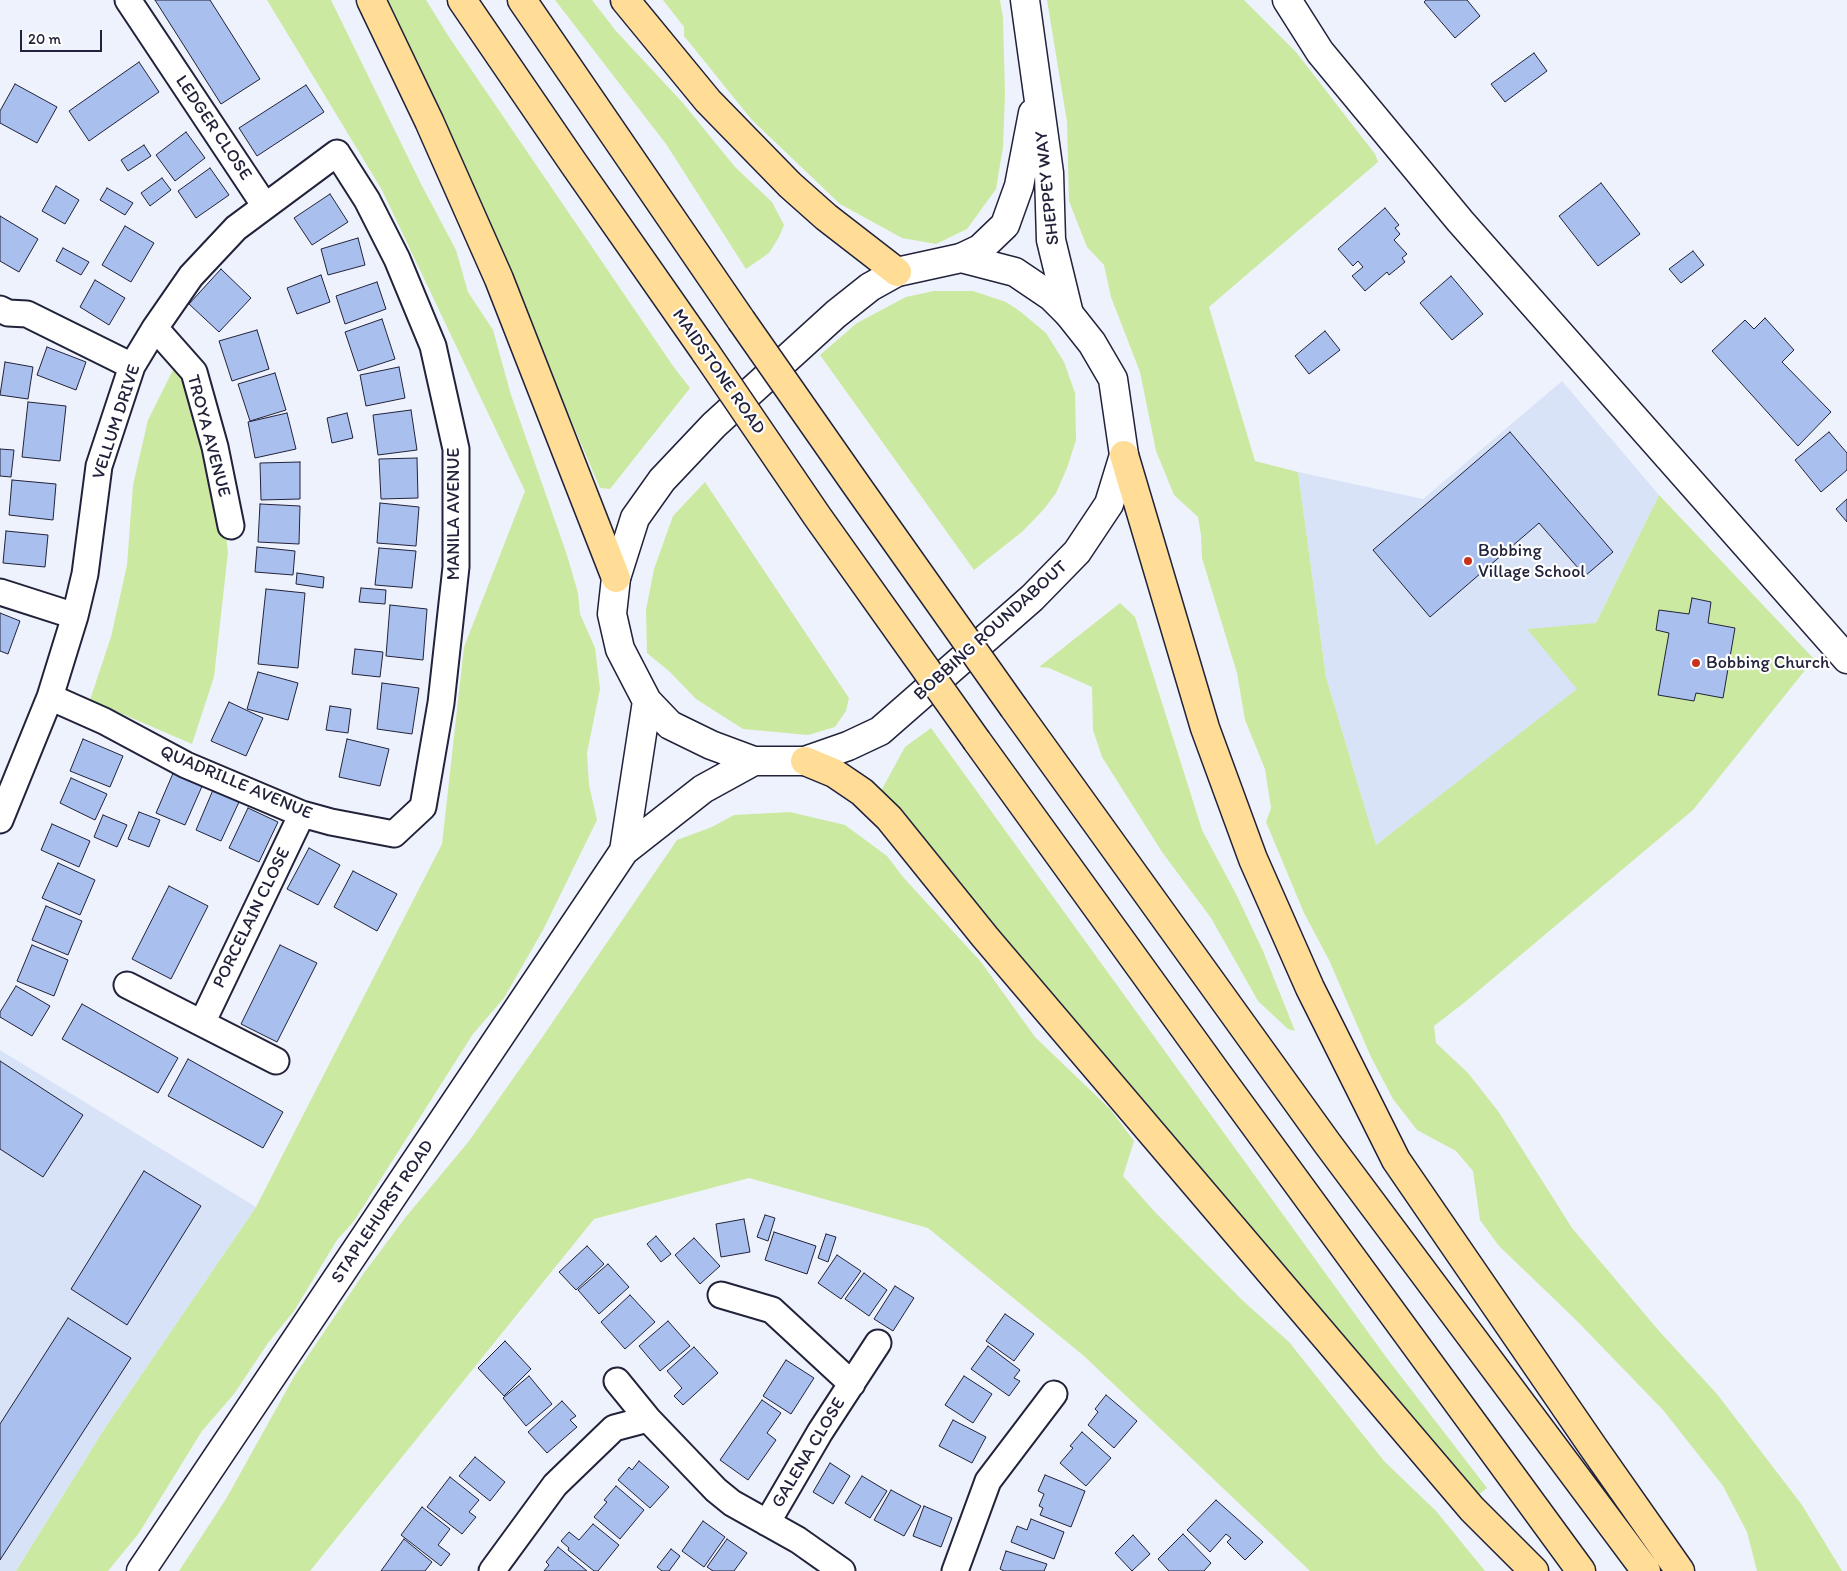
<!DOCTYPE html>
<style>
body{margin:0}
#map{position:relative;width:1847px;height:1571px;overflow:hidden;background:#eef2fc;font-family:Itim,sans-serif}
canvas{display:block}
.scale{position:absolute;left:20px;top:30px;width:82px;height:22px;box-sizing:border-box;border:2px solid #22223b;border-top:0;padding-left:6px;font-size:15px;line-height:18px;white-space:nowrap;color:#22223b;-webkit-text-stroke:4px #fff;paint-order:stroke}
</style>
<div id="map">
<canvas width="1847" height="1571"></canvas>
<div class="scale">20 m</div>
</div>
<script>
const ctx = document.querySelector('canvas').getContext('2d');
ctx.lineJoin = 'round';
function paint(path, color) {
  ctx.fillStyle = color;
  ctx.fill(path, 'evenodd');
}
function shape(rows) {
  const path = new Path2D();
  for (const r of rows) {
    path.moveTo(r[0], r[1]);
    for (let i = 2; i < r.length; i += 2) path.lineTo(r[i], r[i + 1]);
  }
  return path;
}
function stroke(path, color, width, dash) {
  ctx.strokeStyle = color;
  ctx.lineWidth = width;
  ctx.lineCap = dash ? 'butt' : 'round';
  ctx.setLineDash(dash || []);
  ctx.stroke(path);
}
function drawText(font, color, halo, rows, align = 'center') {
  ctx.font = font + ' Itim,sans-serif';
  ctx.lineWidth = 4.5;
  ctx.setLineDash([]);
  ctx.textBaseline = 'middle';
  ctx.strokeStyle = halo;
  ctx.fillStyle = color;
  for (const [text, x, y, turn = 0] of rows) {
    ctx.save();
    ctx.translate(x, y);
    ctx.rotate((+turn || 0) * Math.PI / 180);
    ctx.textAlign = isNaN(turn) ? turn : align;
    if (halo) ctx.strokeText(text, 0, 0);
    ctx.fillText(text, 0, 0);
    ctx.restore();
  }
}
const built = shape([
 [1562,381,1659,495,1596,623,1577,689,1513,740,1376,845,1326,677,1298,472,1423,499],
 [0,1050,256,1207,105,1428,16,1571,0,1571]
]);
const green = shape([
 [267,0,331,0,421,184,456,250,468,292,493,330,511,395,567,555,578,593,580,614,595,648,600,689,587,753,589,785,597,820,543,930,504,998,473,1034,354,1221,337,1240,294,1311,268,1343,234,1394,202,1431,139,1533,108,1571,16,1571,105,1428,256,1207,442,844,464,647,525,491,382,190],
 [384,0,426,0,449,37,673,366,690,388,610,489,600,488,418,62],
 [555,0,592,0,616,31,682,102,735,167,772,202,784,225,779,237,769,253,746,269,666,144],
 [663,0,1000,0,1003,18,1005,94,1003,147,996,189,967,229,936,244,902,238,840,204,752,120,684,36,684,27],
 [1047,0,1244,0,1296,52,1375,154,1378,162,1209,307,1255,461,1298,472,1326,677,1376,845,1577,689,1527,629,1596,623,1659,495,1814,659,1693,810,1465,1002,1434,1026,1436,1043,1468,1073,1498,1111,1572,1228,1659,1331,1717,1394,1802,1505,1842,1571,1757,1571,1747,1532,1723,1486,1663,1410,1576,1320,1499,1246,1480,1220,1473,1171,1456,1151,1417,1130,1393,1099,1371,1057,1329,960,1304,913,1266,822,1271,808,1265,769,1245,720,1237,673,1202,558,1201,535,1198,517,1174,495,1156,451,1140,372,1111,297,1104,265,1087,247,1069,201,1067,122],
 [934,291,973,291,1006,302,1021,312,1046,333,1064,362,1075,393,1076,440,1067,468,1056,493,1044,509,1023,531,974,570,820,355,857,323,906,297],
 [174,368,191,379,222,507,228,552,214,677,192,744,90,700,111,637,127,565,133,485,148,420],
 [705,482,849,698,846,711,835,727,808,735,743,729,696,699,670,672,647,653,646,610,654,569,673,516],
 [1120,603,1135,617,1202,830,1237,896,1263,951,1295,1031,1288,1029,1258,1001,1211,918,1162,852,1102,757,1093,730,1092,687,1049,668,1039,667],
 [931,728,1386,1357,1487,1488,1478,1495,881,791,905,747],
 [790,812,845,825,887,856,903,877,981,962,1035,1037,1110,1109,1134,1141,1123,1176,1153,1210,1242,1300,1289,1342,1384,1461,1436,1511,1485,1571,1310,1571,1084,1356,928,1228,749,1178,594,1219,310,1571,179,1571,226,1499,295,1375,364,1273,405,1218,469,1141,541,1039,677,840,712,827,734,815]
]);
const building = shape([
 [155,0,210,0,260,79,221,104,155,0],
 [1426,0,1467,0,1480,16,1455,38,1424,2,1426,0],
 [1534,53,1547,71,1505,102,1491,84,1534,53],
 [139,62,159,92,89,141,69,111,139,62],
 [15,84,57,107,37,143,0,123,0,111,15,84],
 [306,85,324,112,257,156,239,128,306,85],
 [186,132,205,158,175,181,156,155,186,132],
 [144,145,151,156,128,171,121,160,144,145],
 [210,168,229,195,196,218,178,191,210,168],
 [162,178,171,190,150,206,141,193,162,178],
 [1601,183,1640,234,1598,266,1559,216,1601,183],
 [56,186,79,200,65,224,42,211,56,186],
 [107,188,133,203,125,215,100,200,107,188],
 [330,194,348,222,312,245,294,218,330,194],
 [1385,208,1399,225,1395,228,1400,234,1394,240,1407,254,1402,258,1405,262,1389,275,1387,272,1365,291,1352,276,1363,267,1358,261,1353,266,1338,249,1385,208],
 [0,216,38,239,19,272,0,261,0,216],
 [125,226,154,243,131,282,102,265,125,226],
 [358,238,365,265,328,275,321,249,358,238],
 [63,248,89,262,81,275,56,261,63,248],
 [1693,251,1704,265,1681,283,1669,269,1693,251],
 [221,269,251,298,219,332,189,304,221,269],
 [321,275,330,302,297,314,287,288,321,275],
 [1451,276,1483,314,1452,340,1420,303,1451,276],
 [95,280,125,298,109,325,80,307,95,280],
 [377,282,386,309,345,324,336,296,377,282],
 [1765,318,1794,350,1782,362,1831,412,1798,446,1712,351,1745,320,1754,329,1765,318],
 [382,319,395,359,358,371,345,332,382,319],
 [257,330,269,369,232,381,219,341,257,330],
 [1325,331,1340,350,1309,374,1295,356,1325,331],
 [47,347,86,362,76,390,37,375,47,347],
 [5,362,33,367,28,399,0,395,5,362],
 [399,367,405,398,366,406,360,375,399,367],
 [275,373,286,410,250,421,238,384,275,373],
 [28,402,66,406,60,461,22,457,28,402],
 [411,410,417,450,378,455,373,415,411,410],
 [287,413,296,449,255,458,248,422,287,413],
 [347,413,353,438,332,443,327,418,347,413],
 [1510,432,1613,552,1585,576,1539,523,1430,617,1373,550,1510,432],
 [1829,432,1847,453,1847,470,1821,492,1795,460,1829,432],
 [0,449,14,450,11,477,0,476,0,449],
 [417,458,418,498,381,499,379,459,417,458],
 [300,462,300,499,261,500,260,463,300,462],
 [12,480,56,484,53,520,9,515,12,480],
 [1847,499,1847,522,1836,509,1847,499],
 [380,503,419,507,416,546,377,543,380,503],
 [260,504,300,506,299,544,258,542,260,504],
 [6,531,48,535,45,567,3,563,6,531],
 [257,547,295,551,293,575,255,572,257,547],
 [379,548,416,551,412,588,375,585,379,548],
 [297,573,324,577,323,588,296,584,297,573],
 [361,588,386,590,385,604,359,602,361,588],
 [266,589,305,593,298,668,258,664,266,589],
 [1692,598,1711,602,1708,623,1735,628,1723,698,1696,693,1694,701,1658,695,1669,633,1656,630,1659,610,1689,614,1692,598],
 [390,605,427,609,423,660,386,656,390,605],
 [0,613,20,621,8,654,0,651,0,613],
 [355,649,383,652,380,677,352,674,355,649],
 [258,672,298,683,288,720,247,709,258,672],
 [382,683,419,688,412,734,377,729,382,683],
 [229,702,263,718,246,756,211,741,229,702],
 [330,706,351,709,348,733,326,730,330,706],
 [83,739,123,756,110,787,70,771,83,739],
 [347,739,389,749,380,786,339,777,347,739],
 [174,771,203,784,185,825,156,813,174,771],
 [71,778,107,794,95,820,60,803,71,778],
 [213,790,239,802,221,841,196,830,213,790],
 [248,808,278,822,259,862,229,848,248,808],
 [139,812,160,820,149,847,128,839,139,812],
 [103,815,127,825,117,847,94,837,103,815],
 [52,824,90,841,79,867,41,850,52,824],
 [309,848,340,865,318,905,287,889,309,848],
 [58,863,95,880,80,915,42,898,58,863],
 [353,871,397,894,377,931,334,907,353,871],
 [169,886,208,906,171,979,132,959,169,886],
 [46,906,82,921,68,955,32,940,46,906],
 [32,945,68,960,54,996,17,981,32,945],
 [280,945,317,963,277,1042,241,1024,280,945],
 [16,986,50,1006,32,1036,0,1017,0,1012,16,986],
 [82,1004,178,1058,158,1093,62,1039,82,1004],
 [188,1059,283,1112,263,1148,168,1096,188,1059],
 [0,1061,83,1115,43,1177,0,1149,0,1061],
 [144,1171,201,1206,127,1325,71,1289,144,1171],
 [765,1215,775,1218,768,1241,757,1237,765,1215],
 [744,1219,750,1252,721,1257,716,1224,744,1219],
 [774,1232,816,1246,807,1274,765,1260,774,1232],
 [826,1234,836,1237,828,1262,818,1258,826,1234],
 [656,1236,671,1254,661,1262,647,1244,656,1236],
 [694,1238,720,1266,700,1284,675,1255,694,1238],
 [587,1246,604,1264,576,1290,559,1272,587,1246],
 [837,1255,861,1271,841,1299,818,1283,837,1255],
 [608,1264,629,1287,599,1314,578,1290,608,1264],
 [864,1273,887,1290,869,1316,845,1299,864,1273],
 [895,1286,914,1298,893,1331,874,1319,895,1286],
 [630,1295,655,1322,625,1349,601,1322,630,1295],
 [1005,1314,1034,1334,1014,1361,986,1341,1005,1314],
 [68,1318,131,1358,0,1560,0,1424,68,1318],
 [668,1321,690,1346,660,1371,639,1346,668,1321],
 [505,1341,531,1369,504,1396,478,1368,505,1341],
 [988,1346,1020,1370,1014,1378,1020,1381,1009,1396,971,1369,988,1346],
 [694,1347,718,1373,683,1405,674,1396,682,1388,667,1371,694,1347],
 [786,1360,814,1378,791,1414,763,1396,786,1360],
 [529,1376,552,1404,526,1426,503,1398,529,1376],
 [964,1376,992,1394,973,1423,945,1405,964,1376],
 [1106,1395,1137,1421,1114,1448,1088,1425,1098,1412,1095,1409,1106,1395],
 [762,1400,781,1413,767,1433,776,1440,748,1480,720,1460,762,1400],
 [562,1401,576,1416,570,1420,577,1427,547,1453,528,1432,562,1401],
 [953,1420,986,1437,972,1463,939,1446,953,1420],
 [1082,1432,1111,1458,1086,1486,1060,1463,1073,1448,1070,1446,1082,1432],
 [475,1457,505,1482,490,1501,459,1476,475,1457],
 [639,1461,669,1487,650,1508,618,1480,629,1467,632,1470,639,1461],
 [830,1463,850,1476,833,1504,813,1492,830,1463],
 [1045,1475,1085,1491,1071,1527,1040,1515,1043,1508,1039,1506,1044,1494,1038,1491,1045,1475],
 [862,1476,887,1491,870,1518,845,1503,862,1476],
 [450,1477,479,1500,469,1512,476,1517,462,1534,427,1507,450,1477],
 [616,1486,644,1510,620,1539,594,1517,607,1502,604,1500,616,1486],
 [891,1490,921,1506,904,1536,874,1520,891,1490],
 [1216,1500,1263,1542,1245,1560,1227,1542,1231,1538,1226,1534,1210,1552,1187,1530,1216,1500],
 [924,1506,952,1518,941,1547,913,1536,924,1506],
 [422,1507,450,1529,438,1545,450,1554,441,1566,401,1535,422,1507],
 [1031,1519,1064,1532,1054,1559,1011,1542,1017,1526,1027,1530,1031,1519],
 [703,1521,725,1537,704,1567,682,1551,703,1521],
 [593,1524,619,1545,598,1571,594,1571,568,1550,569,1548,561,1541,569,1532,579,1540,593,1524],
 [1183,1534,1211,1563,1204,1571,1169,1571,1158,1559,1183,1534],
 [1133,1535,1150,1554,1132,1571,1115,1553,1133,1535],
 [404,1539,432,1562,425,1571,381,1571,404,1539],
 [727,1539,747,1553,734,1571,713,1571,707,1567,727,1539],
 [558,1547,587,1571,544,1571,549,1565,546,1562,558,1547],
 [671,1549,680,1556,669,1571,662,1571,657,1567,671,1549],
 [1006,1551,1047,1564,1044,1571,1004,1571,1000,1569,1006,1551]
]);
const minor = shape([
 [128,0,265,206],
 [0,309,8,313,27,314,132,366],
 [155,328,194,372,215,447,231,526],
 [0,592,75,616],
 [0,820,50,697,75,616,85,574,99,466,132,366,155,328,191,276,236,228,337,153,367,200,397,259,433,346,456,449,456,567,441,703,423,807,394,834,331,822,302,814,186,765,104,721,50,697],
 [127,985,276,1061],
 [202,1023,302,814],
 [721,1295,772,1310,852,1384],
 [617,1381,648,1419,716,1490,732,1503,798,1540,842,1571],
 [767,1523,820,1432,878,1343],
 [492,1571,555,1485,614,1428,648,1419],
 [955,1571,988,1481,1054,1394]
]);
const tertiary = shape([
 [1025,0,1049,173,1051,240,1069,314],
 [1287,0,1320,52,1460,221,1847,659],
 [961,258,980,249,1005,225,1019,186,1033,113]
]);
const secondary = shape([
 [961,258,1015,272,1052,297,1069,314,1092,343,1113,379,1124,455,1109,504,1077,552,1032,598,880,731,848,746,805,761,754,761,711,745,670,725,647,701,620,649,612,614,616,578,635,518,662,480,714,425,836,314,870,287,897,272,961,258],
 [624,851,647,701],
 [141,1571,624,851,703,789,754,761]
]);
const trunk = shape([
 [371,0,429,121,499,279,616,578],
 [462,0,574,164,706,353],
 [522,0,741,320],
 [625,0,708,101,790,185,826,217,897,272],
 [1124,455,1205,728,1253,859,1310,988,1396,1160,1593,1447,1680,1571],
 [1014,708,1327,1143,1646,1571],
 [977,741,1216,1072,1581,1571],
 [805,761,834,773,862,792,889,818,985,937,1472,1509,1534,1571]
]);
const trunkBridge = shape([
 [741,320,857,486,1014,708],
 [706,353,817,516,977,741]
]);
const markers = [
 [1468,561,5,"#c8321e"],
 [1696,663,5,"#c8321e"]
];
const streetNames = [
 ["LEDGER CLOSE",213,128,56],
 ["SHEPPEY WAY",1048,188,-96],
 ["MAIDSTONE ROAD",718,372,55],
 ["VELLUM DRIVE",117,422,-72],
 ["TROYA AVENUE",208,436,75],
 ["MANILA AVENUE",454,514,-90],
 ["BOBBING ROUNDABOUT",991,631,-42],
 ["QUADRILLE AVENUE",236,783,23],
 ["PORCELAIN CLOSE",252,918,-64],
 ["STAPLEHURST ROAD",383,1212,-56],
 ["GALENA CLOSE",809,1453,-59]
];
const poiNames = [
 ["Bobbing",1478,551],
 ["Village School",1478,572],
 ["Bobbing Church",1706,663]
];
paint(built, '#d9e3f8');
paint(green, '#cbe9a1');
paint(building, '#a9c0ee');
stroke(building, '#22223b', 1);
stroke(minor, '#22223b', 29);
stroke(tertiary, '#22223b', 31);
stroke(secondary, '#22223b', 31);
stroke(trunk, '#22223b', 31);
stroke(minor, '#fff', 25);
stroke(tertiary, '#fff', 28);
stroke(secondary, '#fff', 28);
stroke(trunk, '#ffdd96', 28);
stroke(trunkBridge, '#22223b', 31, []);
stroke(trunkBridge, '#ffdd96', 28);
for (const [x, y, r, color] of markers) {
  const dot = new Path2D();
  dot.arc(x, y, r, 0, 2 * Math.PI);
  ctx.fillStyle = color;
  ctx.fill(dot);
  stroke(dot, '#fff', 2);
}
drawText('18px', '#22223b', '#fff', streetNames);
drawText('18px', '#22223b', '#fff', poiNames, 'left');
</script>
